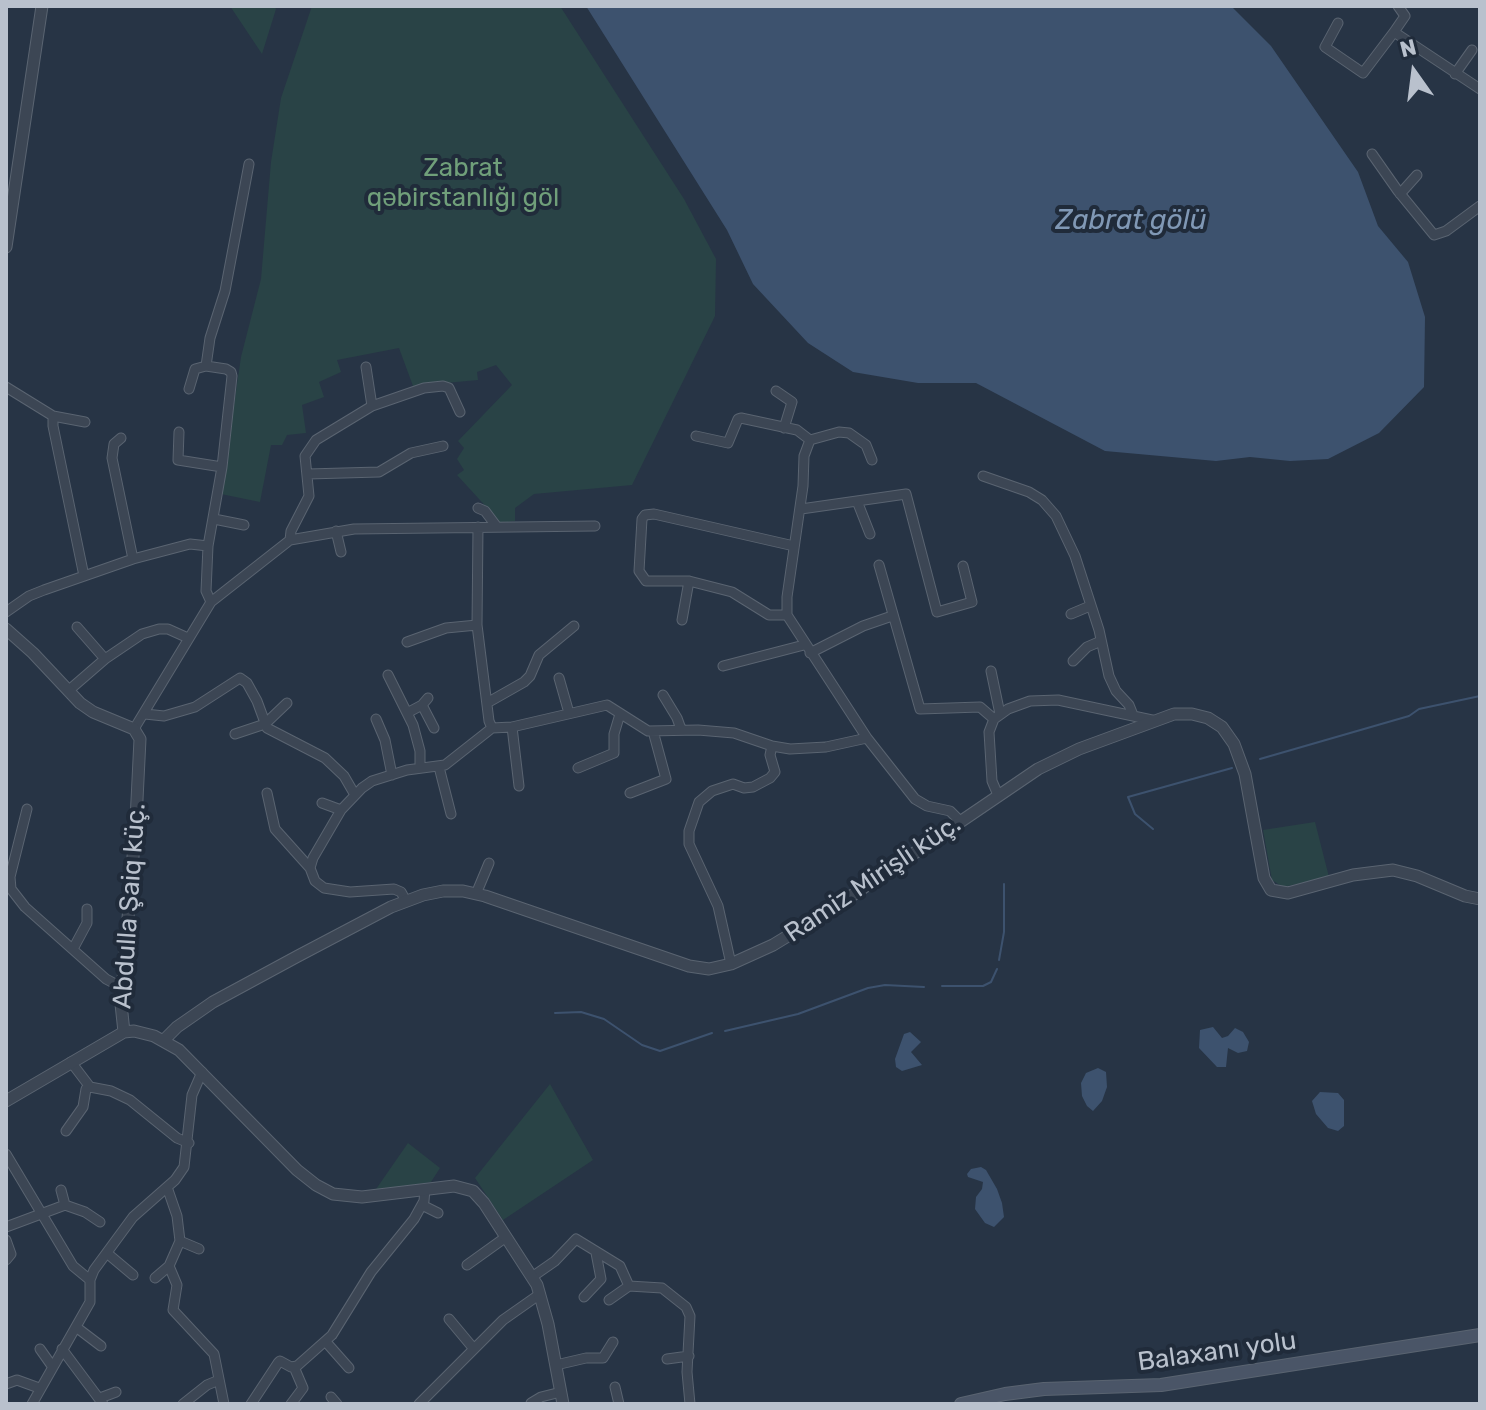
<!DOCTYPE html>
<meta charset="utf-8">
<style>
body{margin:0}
#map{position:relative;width:1486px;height:1410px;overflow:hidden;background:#273445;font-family:Rubik,sans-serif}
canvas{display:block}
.frame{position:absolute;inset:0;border:8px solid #b9c1cd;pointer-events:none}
.north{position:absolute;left:1374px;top:32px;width:80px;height:80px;-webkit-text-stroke:6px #202b3a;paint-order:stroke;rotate:346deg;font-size:22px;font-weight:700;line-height:32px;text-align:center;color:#b9c1cd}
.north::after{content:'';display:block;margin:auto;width:28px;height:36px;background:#b9c1cd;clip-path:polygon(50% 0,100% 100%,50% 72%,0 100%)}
</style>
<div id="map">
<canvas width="1486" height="1410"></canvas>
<div class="frame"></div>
<div class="north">N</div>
</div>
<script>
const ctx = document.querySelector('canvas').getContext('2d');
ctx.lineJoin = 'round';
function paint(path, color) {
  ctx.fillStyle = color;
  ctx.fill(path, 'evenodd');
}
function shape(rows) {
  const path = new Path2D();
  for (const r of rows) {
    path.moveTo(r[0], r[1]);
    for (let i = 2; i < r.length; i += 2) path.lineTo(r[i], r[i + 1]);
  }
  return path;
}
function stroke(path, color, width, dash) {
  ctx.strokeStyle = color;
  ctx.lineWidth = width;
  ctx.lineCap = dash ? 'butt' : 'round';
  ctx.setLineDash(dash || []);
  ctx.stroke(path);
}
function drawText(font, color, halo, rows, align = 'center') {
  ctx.font = font + ' Rubik,sans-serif';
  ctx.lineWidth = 8;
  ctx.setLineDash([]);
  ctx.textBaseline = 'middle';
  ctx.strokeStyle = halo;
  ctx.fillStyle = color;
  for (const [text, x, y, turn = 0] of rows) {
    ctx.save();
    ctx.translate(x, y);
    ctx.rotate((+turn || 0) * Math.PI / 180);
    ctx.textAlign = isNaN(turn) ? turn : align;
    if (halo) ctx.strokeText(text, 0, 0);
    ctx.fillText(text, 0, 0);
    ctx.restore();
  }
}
const green = shape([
 [230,6,274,6,276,9,262,54],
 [312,6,560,6,684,199,716,259,715,316,632,485,534,494,515,508,515,521,501,523,457,475,464,470,457,459,464,448,458,441,512,385,496,365,477,372,478,380,413,386,399,348,337,360,341,372,319,382,324,397,302,405,306,433,287,435,282,445,271,445,260,502,221,494,241,357,261,279,271,162,281,98],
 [1315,822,1329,877,1283,887,1272,880,1263,830],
 [550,1084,593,1160,503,1220,475,1178],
 [408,1143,440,1168,431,1182,374,1192]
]);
const water = shape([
 [586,6,1231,6,1271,46,1358,172,1378,226,1408,262,1425,317,1424,387,1379,433,1328,459,1290,461,1250,457,1216,461,1105,451,976,383,918,383,853,372,808,343,753,284,727,230],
 [1213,1027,1222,1038,1228,1036,1235,1028,1243,1032,1249,1042,1247,1051,1238,1053,1228,1048,1226,1067,1217,1067,1199,1048,1200,1030],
 [910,1032,921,1042,911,1052,922,1065,902,1071,896,1067,895,1059,904,1034],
 [1098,1068,1106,1072,1107,1087,1102,1101,1093,1111,1087,1106,1082,1096,1081,1083,1086,1073],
 [1320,1092,1338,1093,1344,1100,1344,1126,1338,1131,1328,1128,1316,1114,1312,1101],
 [981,1167,986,1170,997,1189,1002,1203,1004,1217,994,1227,985,1223,975,1209,976,1197,982,1189,983,1182,968,1177,967,1174,971,1169]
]);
const stream = shape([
 [1260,759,1409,716,1419,709,1480,696],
 [1153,829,1135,814,1128,797,1232,768],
 [999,960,1004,932,1004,884],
 [942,986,983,986,991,982,997,969],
 [555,1013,581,1012,604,1019,642,1045,660,1051,712,1033],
 [725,1031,798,1014,868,988,885,985,924,987]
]);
const minor = shape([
 [1398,6,1405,16,1394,32,1480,89],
 [1338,23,1325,47,1363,73,1394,32],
 [1455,74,1472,50],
 [1372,154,1398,191,1434,235,1446,231,1480,206],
 [1400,194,1417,175],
 [366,367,372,406],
 [6,387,53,416,85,422],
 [189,389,195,369,206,366],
 [776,391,792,402,784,428],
 [53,416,53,426,84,576],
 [179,432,178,460,222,467],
 [696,436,728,443,738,419,741,418,797,430,810,440,804,456,803,486,787,597,787,615,867,738],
 [121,438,114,444,112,458,133,559],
 [810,440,839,432,849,433,866,445,872,460],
 [308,474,379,472,411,453,443,446],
 [983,476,1029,492,1042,500,1056,516,1075,556,1099,630,1109,676,1116,691,1129,705,1133,715],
 [857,501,870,534],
 [478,508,485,511,497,527],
 [801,509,906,494,937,612,972,602,963,566],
 [214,519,244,525],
 [478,527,477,625,489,721,492,728,512,727,607,705,648,731,698,730,734,733,772,746,790,749,826,747,867,738,915,799,927,806,950,811,960,821],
 [336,531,341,552],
 [290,540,291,531,309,496,305,456,316,440,372,406,424,388,443,386,449,388,460,412],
 [879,565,920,709,980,707,994,719],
 [211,602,206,591,208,546,222,467,232,376,231,372,226,369,206,366,210,338,225,291,249,164],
 [6,612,29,596,44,590,133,559,190,544,208,546],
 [1071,614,1090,606],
 [787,615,769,615,732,592,689,581,646,581,639,571,642,519,645,515,654,514,794,546],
 [682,620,689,581],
 [77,627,105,659],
 [407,642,446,628,477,625],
 [810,653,863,626,892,616],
 [1073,661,1087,647,1101,641],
 [723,666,804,645],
 [991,671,1000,714],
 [388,675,413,725,420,751,420,768],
 [559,678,569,713],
 [68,691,105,659,142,634,159,629,168,629,188,638],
 [663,695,677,718,681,729],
 [487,703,524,682,530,676,539,655,574,626],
 [422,705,434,728],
 [407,713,422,705,428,698],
 [145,714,164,716,195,707,240,678,247,683,257,701,267,728,325,758,344,776,355,795],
 [376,719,385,740,392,775],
 [512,727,519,786],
 [134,729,211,602,290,540,354,529,595,526],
 [235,734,265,724,287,703],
 [439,767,451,814],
 [578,768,614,753,614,734,620,714],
 [267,793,275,829,310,868],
 [630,793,666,779,653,731],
 [998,795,992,781,989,732,994,719,1008,709,1030,701,1058,700,1152,720],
 [322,803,341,810],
 [27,809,10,877,11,889,25,907,106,979,123,988],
 [476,894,489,863],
 [406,901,401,892,394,889,350,892,324,888,315,881,310,868,313,858,341,810,362,788,372,781,407,770,445,765,492,728],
 [73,949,87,923,87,909],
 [731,964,718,906,689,844,689,831,699,802,712,791,733,784,744,788,753,787,770,778,775,772,770,755,772,746],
 [71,1062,90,1087,111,1091,130,1100,177,1138,189,1143],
 [66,1131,83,1107,86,1089,90,1087],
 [6,1154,73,1266,90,1280],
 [167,1187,177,1216,180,1241,169,1266,177,1285,173,1310,214,1354,224,1404],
 [61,1190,65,1205],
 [422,1205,438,1213],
 [6,1227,65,1205,85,1212,100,1222],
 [6,1240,11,1254,6,1260],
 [180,1241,199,1249],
 [108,1254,133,1275],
 [467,1265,506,1237],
 [532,1277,555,1261,576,1239,620,1266,629,1286,662,1288,686,1307,690,1316,687,1372,690,1404],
 [155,1278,169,1266],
 [584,1297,601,1279,596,1253],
 [609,1300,629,1286],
 [449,1319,474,1349],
 [76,1327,101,1346],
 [326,1342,349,1368],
 [40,1349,52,1366],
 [62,1349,103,1404],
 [667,1359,689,1356],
 [556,1365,586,1358,603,1358,613,1342],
 [6,1384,17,1380,39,1388],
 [615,1387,619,1404],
 [331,1397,337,1404],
 [100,1398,116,1392],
 [531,1403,541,1397,561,1392],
 [32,1404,90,1302,90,1280,94,1270,133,1217,175,1180,184,1167,192,1095,202,1072],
 [183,1404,207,1385,219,1380],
 [251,1404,278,1363,280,1361,291,1367,297,1366,332,1335,371,1272,414,1219,424,1201,425,1189],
 [291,1404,303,1388,294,1367],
 [419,1404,503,1320,540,1294]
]);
const tertiary = shape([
 [6,247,42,6],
 [6,629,33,653,80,703,93,712,134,729,140,739,136,820,121,1004,124,1032,134,1031,154,1036,179,1050,297,1170,316,1185,333,1194,362,1197,454,1186,473,1191,484,1203,537,1285,548,1324,563,1404],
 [164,1040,177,1027,213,1002,298,956,391,907,423,895,443,891,463,891,485,896,689,966,709,969,731,964,773,945,832,909,1038,769,1079,749,1174,714,1192,714,1208,718,1222,727,1234,744,1245,774,1264,878,1271,890,1288,893,1353,875,1393,870,1417,876,1465,896,1480,899],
 [6,1101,124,1032]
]);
const secondary = shape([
 [961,1404,1005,1394,1044,1389,1161,1385,1480,1335]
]);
const parkNames = [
 ["Zabrat",463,168],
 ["qəbirstanlığı göl",463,198]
];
const streetNames = [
 ["Ramiz Mirişli küç.",873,879,-34],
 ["Abdulla Şaiq küç.",130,906,-86],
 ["Balaxanı yolu",1217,1352,-8]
];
const waterNames = [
 ["Zabrat gölü",1131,221]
];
paint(green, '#294346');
paint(water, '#3d526e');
stroke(stream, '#3d526e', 2);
stroke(minor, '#5a6471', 11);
stroke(tertiary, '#5a6471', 13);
stroke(secondary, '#5a6471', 14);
stroke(minor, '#3c4654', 9);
stroke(tertiary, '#3c4654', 11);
stroke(secondary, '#4a5567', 12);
drawText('26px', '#709f7a', '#202b3a', parkNames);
drawText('26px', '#b9c1cd', '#202b3a', streetNames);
drawText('italic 28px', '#8098b5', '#202b3a', waterNames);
</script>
